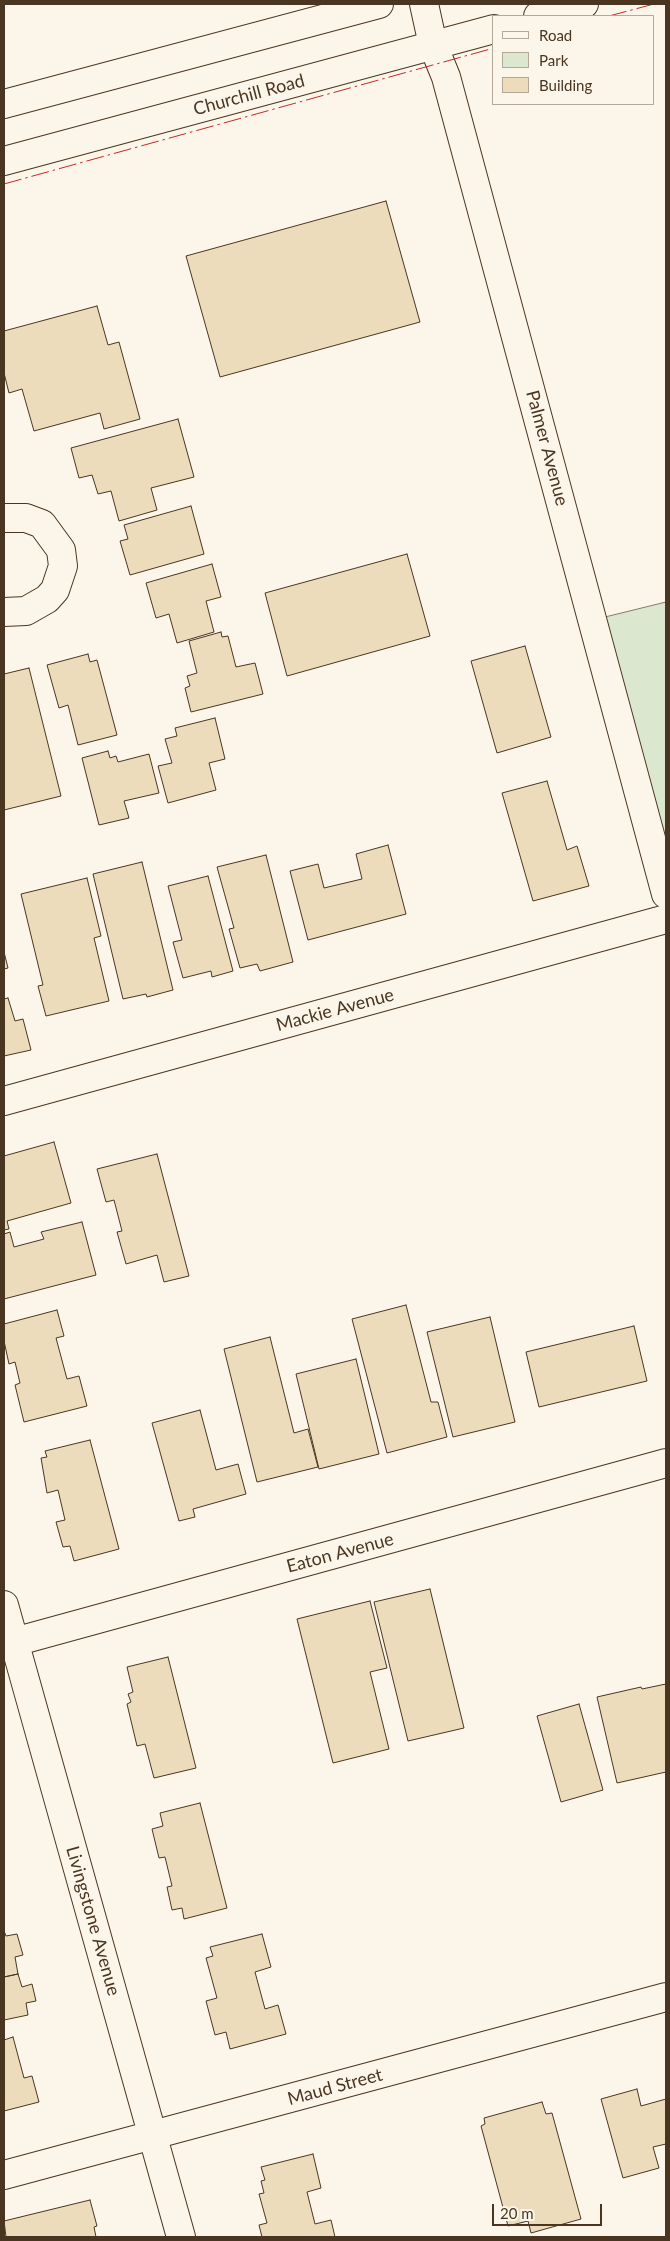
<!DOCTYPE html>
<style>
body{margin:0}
#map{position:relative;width:670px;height:2241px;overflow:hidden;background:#fbf6e9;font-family:Lato,sans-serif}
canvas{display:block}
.frame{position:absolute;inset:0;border:5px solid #4a3520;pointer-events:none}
.legend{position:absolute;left:492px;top:15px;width:162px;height:90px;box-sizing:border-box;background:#fbf6e9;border:1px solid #b4a999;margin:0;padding:6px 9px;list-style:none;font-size:15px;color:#4a3520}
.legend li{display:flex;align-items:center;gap:10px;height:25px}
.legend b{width:25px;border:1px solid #b4a999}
.scale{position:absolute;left:492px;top:2204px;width:110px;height:22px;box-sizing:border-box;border:2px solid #4a3520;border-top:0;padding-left:6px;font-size:15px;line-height:18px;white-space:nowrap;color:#4a3520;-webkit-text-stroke:4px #fbf6e9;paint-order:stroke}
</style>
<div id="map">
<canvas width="670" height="2241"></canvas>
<div class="frame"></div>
<ul class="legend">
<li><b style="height:6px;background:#fbf6e9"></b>Road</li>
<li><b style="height:14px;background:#dce7d0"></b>Park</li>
<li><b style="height:14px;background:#ecdcbc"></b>Building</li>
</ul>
<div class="scale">20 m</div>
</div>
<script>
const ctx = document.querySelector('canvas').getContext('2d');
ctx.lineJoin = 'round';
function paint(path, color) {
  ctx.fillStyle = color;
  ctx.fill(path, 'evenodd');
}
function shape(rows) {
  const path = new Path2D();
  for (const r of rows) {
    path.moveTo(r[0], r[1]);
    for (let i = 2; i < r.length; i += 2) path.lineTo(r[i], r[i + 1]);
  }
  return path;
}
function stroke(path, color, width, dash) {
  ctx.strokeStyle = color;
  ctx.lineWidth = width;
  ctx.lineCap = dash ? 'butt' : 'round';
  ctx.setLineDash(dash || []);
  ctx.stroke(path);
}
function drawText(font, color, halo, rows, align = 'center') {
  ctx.font = font + ' Lato,sans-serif';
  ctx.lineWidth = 4;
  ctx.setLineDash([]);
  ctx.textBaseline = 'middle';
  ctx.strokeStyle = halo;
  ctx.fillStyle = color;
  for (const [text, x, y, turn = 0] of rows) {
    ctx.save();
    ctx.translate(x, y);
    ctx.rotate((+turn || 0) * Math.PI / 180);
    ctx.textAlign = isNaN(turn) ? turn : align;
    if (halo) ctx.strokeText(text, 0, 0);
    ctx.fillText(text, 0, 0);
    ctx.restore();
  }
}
const green = shape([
 [666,602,666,861,605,617,666,602]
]);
const building = shape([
 [386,201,420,322,220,377,186,256,386,201],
 [97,306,108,345,119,342,140,419,104,429,100,413,34,431,22,389,9,393,4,373,4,331,97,306],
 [178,419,194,477,151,488,157,510,119,521,111,491,98,494,92,475,79,478,71,448,178,419],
 [191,506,204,554,130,575,120,541,128,539,124,525,191,506],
 [407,554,430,636,287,676,265,593,407,554],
 [212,564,221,597,206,601,214,632,177,643,169,614,156,618,146,583,212,564],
 [221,632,222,637,228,636,236,667,255,663,263,694,191,712,185,688,190,686,187,676,197,673,189,641,221,632],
 [525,646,551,737,497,753,471,661,525,646],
 [88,654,90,662,97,660,117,735,78,745,68,705,59,708,47,665,88,654],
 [29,668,61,796,4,810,4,674,29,668],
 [215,718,225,759,209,763,216,790,168,803,158,766,172,763,165,739,177,736,175,728,215,718],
 [108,751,110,758,116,756,118,762,149,754,159,793,124,801,129,818,99,825,82,758,108,751],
 [547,781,567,850,577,846,589,886,533,901,502,793,547,781],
 [388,845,406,914,308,940,290,871,318,864,324,888,362,879,356,854,388,845],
 [266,855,293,962,260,971,257,964,240,968,229,929,234,928,217,867,266,855],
 [142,862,173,990,147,997,146,994,123,999,93,874,142,862],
 [208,876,233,971,212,977,211,971,183,978,173,942,182,940,168,886,208,876],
 [87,878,101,936,94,938,109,1001,46,1016,38,986,43,985,21,894,87,878],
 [4,952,8,968,4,969,4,952],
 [8,998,15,1021,23,1019,31,1050,4,1056,4,999,8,998],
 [54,1142,71,1203,7,1221,9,1229,4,1230,4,1156,54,1142],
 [157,1154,189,1276,164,1282,157,1255,126,1264,117,1232,122,1231,114,1200,106,1202,97,1169,157,1154],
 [82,1222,96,1275,4,1299,4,1234,10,1232,14,1247,44,1239,41,1232,82,1222],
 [406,1305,431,1402,438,1402,447,1437,387,1453,352,1319,406,1305],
 [57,1310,64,1336,56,1338,67,1379,79,1376,87,1406,24,1422,15,1385,20,1383,15,1362,9,1364,4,1341,4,1324,57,1310],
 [490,1317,515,1422,453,1437,427,1332,490,1317],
 [634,1326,647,1381,539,1407,526,1352,634,1326],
 [270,1337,294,1433,308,1429,318,1467,257,1482,224,1349,270,1337],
 [356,1359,379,1454,319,1469,296,1374,356,1359],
 [200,1410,216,1470,238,1464,246,1494,193,1509,195,1517,179,1521,152,1423,200,1410],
 [90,1440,119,1549,74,1561,70,1546,63,1547,56,1522,65,1520,58,1490,47,1493,41,1458,47,1457,45,1451,90,1440],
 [430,1589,464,1728,408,1741,374,1602,430,1589],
 [370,1601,387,1668,370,1672,389,1749,333,1763,297,1619,370,1601],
 [168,1657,196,1768,154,1778,145,1744,137,1746,127,1704,131,1702,128,1694,133,1692,127,1667,168,1657],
 [666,1684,666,1772,617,1783,597,1697,641,1687,642,1689,666,1684],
 [579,1704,603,1790,561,1802,537,1716,579,1704],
 [200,1803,227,1908,184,1919,182,1908,172,1910,167,1887,172,1886,165,1857,159,1858,152,1829,163,1826,160,1813,200,1803],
 [4,1931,6,1936,17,1934,23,1955,15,1957,18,1974,4,1977,4,1931],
 [262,1934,271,1967,255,1972,265,2009,278,2005,286,2034,230,2049,226,2032,215,2035,206,2001,217,1998,206,1958,213,1956,210,1947,262,1934],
 [18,1974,22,1987,32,1984,36,2001,26,2003,28,2015,4,2020,4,1977,18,1974],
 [13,2037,24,2078,32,2076,39,2102,4,2111,4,2040,13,2037],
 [637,2089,641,2106,666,2099,666,2144,653,2147,659,2168,623,2178,601,2099,637,2089],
 [542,2102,546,2114,552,2113,581,2219,531,2233,528,2221,508,2226,481,2126,485,2124,484,2118,542,2102],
 [313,2154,321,2188,307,2192,315,2224,331,2220,335,2237,262,2237,259,2225,267,2223,259,2194,264,2193,261,2181,265,2180,261,2167,313,2154],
 [90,2200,97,2226,94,2227,96,2237,6,2237,4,2221,90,2200]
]);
const minor = shape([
 [424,4,433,45,446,77,666,894],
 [4,518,26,518,42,524,61,550,63,566,55,590,47,599,26,611,4,612],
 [4,1101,666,919],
 [4,1605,181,2237],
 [14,1642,666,1463],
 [4,2175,666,1997]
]);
const major = shape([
 [538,16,584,4],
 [4,104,379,4],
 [4,161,494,29]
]);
const power = shape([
 [609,16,654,4],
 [4,184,494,48]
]);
const streetNames = [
 ["Churchill Road",249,95,-15],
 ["Palmer Avenue",547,448,75],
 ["Mackie Avenue",335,1010,-15],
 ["Eaton Avenue",340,1553,-15],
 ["Livingstone Avenue",93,1921,74],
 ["Maud Street",335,2087,-15]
];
paint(green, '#dce7d0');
stroke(green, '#887966', 1);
paint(building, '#ecdcbc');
stroke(building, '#4a3520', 1);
stroke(minor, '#4a3520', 30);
stroke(major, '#4a3520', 30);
stroke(minor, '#fbf6e9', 28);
stroke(major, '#fbf6e9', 28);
stroke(power, '#c62828', 1, [18, 4, 2.5, 4]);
drawText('18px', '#4a3520', '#fbf6e9', streetNames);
</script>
